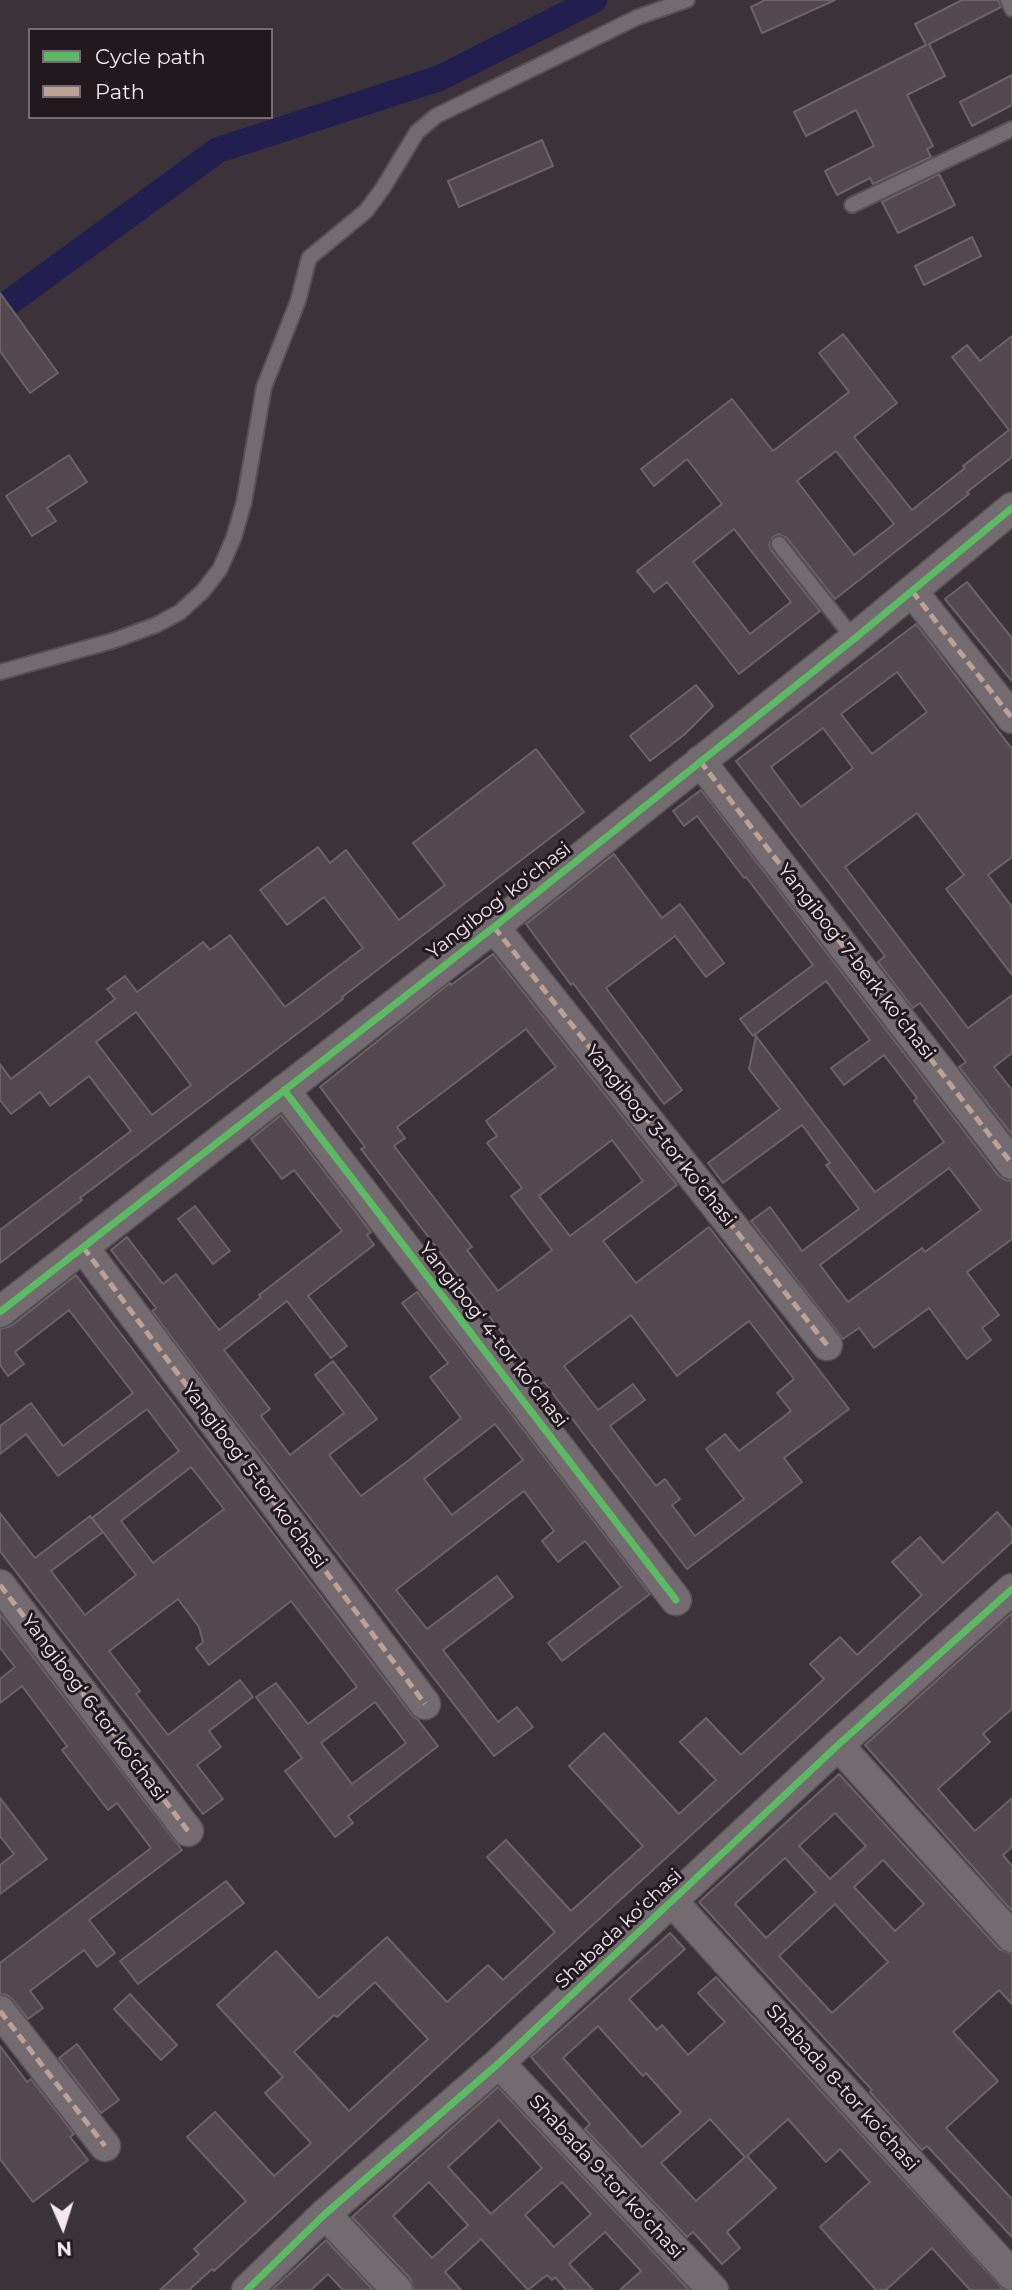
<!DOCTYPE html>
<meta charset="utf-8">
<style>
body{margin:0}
#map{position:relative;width:1012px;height:2290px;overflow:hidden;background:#3c3239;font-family:Montserrat,sans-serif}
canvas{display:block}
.legend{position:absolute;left:28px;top:28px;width:245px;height:91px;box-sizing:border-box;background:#22191f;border:2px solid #766b73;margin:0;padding:9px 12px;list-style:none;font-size:21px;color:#f4e7f0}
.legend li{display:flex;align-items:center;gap:14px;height:35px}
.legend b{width:35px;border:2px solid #766b73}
.north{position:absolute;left:28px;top:2192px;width:70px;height:70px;-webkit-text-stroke:5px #22191f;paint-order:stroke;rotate:177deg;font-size:19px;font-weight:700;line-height:28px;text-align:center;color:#f4e7f0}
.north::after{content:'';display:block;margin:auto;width:24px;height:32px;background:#f4e7f0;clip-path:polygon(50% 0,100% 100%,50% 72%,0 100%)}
</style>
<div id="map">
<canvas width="1012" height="2290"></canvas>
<ul class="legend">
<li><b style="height:9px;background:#5cba63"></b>Cycle path</li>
<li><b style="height:9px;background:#bda197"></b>Path</li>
</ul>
<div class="north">N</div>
</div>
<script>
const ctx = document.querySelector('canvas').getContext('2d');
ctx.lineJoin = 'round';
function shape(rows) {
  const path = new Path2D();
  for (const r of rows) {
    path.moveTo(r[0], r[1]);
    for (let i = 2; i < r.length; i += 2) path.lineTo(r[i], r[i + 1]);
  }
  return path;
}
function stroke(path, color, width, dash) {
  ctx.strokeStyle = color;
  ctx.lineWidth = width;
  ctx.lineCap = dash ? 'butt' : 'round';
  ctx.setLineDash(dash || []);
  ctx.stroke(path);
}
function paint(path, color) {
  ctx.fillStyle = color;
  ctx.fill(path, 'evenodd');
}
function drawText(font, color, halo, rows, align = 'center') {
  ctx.font = font + ' Montserrat,sans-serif';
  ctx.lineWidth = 6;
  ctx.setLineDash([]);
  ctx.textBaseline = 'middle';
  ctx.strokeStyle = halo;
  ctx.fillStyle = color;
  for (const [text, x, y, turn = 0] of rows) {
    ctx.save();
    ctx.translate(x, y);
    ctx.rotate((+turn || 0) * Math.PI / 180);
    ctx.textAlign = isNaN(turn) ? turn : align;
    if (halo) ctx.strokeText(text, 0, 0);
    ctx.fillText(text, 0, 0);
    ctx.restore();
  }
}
const canal = shape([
 [0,309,218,150,440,78,594,0]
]);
const building = shape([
 [765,0,835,0,762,33,751,7,765,0],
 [962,0,998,0,1001,7,929,44,945,76,907,95,933,146,927,149,931,157,873,184,870,178,837,195,825,171,874,146,856,110,806,136,794,112,926,45,915,24,962,0],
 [1012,75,1012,105,972,126,960,102,1012,75],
 [542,140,553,166,459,207,448,181,542,140],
 [939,174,955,205,898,233,882,202,939,174],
 [972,237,981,256,924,285,915,266,972,237],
 [0,293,58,373,30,393,0,351,0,293],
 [843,334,897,403,854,437,912,510,965,468,963,466,1009,430,952,357,967,345,980,361,1012,336,1012,457,967,492,969,494,835,599,787,538,778,534,773,537,769,545,771,550,820,611,739,674,667,582,654,592,637,571,722,504,687,459,654,486,641,469,732,399,773,451,849,392,819,353,843,334],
 [836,451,894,524,854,555,797,481,836,451],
 [734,529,791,602,750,634,693,562,734,529],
 [69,455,87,482,47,508,56,521,32,536,6,496,69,455],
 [967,582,1012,638,1012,681,945,599,967,582],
 [916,624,1012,749,1012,857,988,875,1012,907,1012,975,946,889,964,875,917,813,845,867,968,1028,1012,995,1012,1053,994,1067,1012,1090,1012,1135,959,1067,966,1062,920,1003,913,1008,878,962,885,956,736,761,916,624],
 [897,672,927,712,872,754,841,714,897,672],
 [823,728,853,768,801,807,771,767,823,728],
 [696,685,713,706,685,734,650,761,630,736,696,685],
 [536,749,584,812,342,997,343,999,80,1198,82,1200,0,1263,0,1230,131,1131,89,1076,50,1106,40,1092,11,1114,0,1100,0,1064,11,1079,115,999,107,989,125,976,137,992,203,942,210,950,230,935,285,1007,363,948,324,897,287,925,260,890,318,847,330,863,346,850,399,920,445,885,413,843,536,749],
 [136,1012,191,1085,152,1115,96,1042,136,1012],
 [701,790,998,1175,1005,1180,1012,1181,1012,1239,967,1272,999,1315,982,1328,991,1340,967,1359,929,1308,874,1348,859,1328,843,1339,751,1221,770,1207,802,1251,859,1209,826,1165,830,1163,802,1125,723,1183,708,1163,780,1109,749,1069,756,1036,875,1192,944,1142,914,1101,917,1098,884,1055,844,1085,831,1068,870,1040,826,981,753,1036,740,1019,813,965,746,877,744,878,697,816,684,826,673,811,701,790],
 [949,1168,981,1210,925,1252,922,1248,848,1302,820,1265,949,1168],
 [614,854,662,918,680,904,724,963,706,977,675,936,606,988,682,1090,664,1104,573,983,571,985,526,924,614,854],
 [493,954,677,1185,603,1241,636,1283,709,1227,849,1409,784,1458,802,1482,687,1569,544,1382,541,1384,361,1149,365,1147,320,1087,450,983,451,985,493,954],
 [526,1029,556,1067,486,1121,497,1136,487,1143,522,1188,511,1196,552,1250,498,1291,467,1250,472,1247,394,1146,405,1138,397,1127,526,1029],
 [612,1140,643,1181,570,1236,539,1196,612,1140],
 [631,1315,677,1376,749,1321,794,1379,777,1393,791,1411,739,1451,725,1434,706,1449,744,1499,695,1536,672,1505,680,1499,665,1479,656,1486,610,1426,645,1400,633,1384,598,1410,564,1366,631,1315],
 [281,1115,371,1232,367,1235,374,1245,308,1296,347,1346,331,1358,287,1301,224,1350,270,1409,261,1416,290,1455,344,1413,315,1375,333,1361,377,1419,329,1455,361,1496,409,1460,461,1418,430,1377,448,1363,402,1303,417,1292,650,1594,562,1661,548,1643,621,1587,585,1541,558,1562,542,1541,554,1531,524,1491,396,1590,427,1629,497,1576,513,1597,443,1650,498,1722,517,1707,533,1727,494,1756,218,1399,152,1311,156,1308,111,1250,127,1237,163,1284,176,1274,219,1330,261,1297,259,1295,342,1231,294,1170,282,1179,251,1139,281,1115],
 [495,1424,523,1460,452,1515,424,1479,495,1424],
 [195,1206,230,1251,213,1264,178,1219,195,1206],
 [76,1275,411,1714,418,1720,438,1746,348,1816,353,1823,335,1837,285,1771,302,1758,256,1697,276,1683,308,1724,357,1687,291,1601,209,1665,196,1648,203,1642,199,1627,178,1599,109,1651,140,1691,136,1694,168,1735,240,1680,253,1697,209,1731,221,1747,197,1765,223,1799,203,1814,0,1551,0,1513,35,1558,90,1516,103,1532,92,1518,179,1451,147,1409,58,1476,26,1434,0,1454,0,1426,31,1403,63,1446,133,1393,69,1310,15,1352,24,1364,8,1376,0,1365,0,1329,11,1326,76,1275],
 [191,1467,224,1509,153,1563,121,1521,191,1467],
 [103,1532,136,1575,85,1615,51,1571,103,1532],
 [375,1702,406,1743,352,1784,321,1743,375,1702],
 [997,1512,1012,1529,1012,1542,214,2271,212,2269,189,2290,160,2290,199,2254,194,2249,246,2201,187,2137,215,2112,274,2176,311,2143,265,2093,283,2077,217,2005,276,1951,319,1998,387,1937,447,2002,488,1965,503,1980,555,1932,487,1857,506,1840,571,1911,643,1846,569,1766,604,1733,679,1814,716,1780,680,1742,706,1718,741,1755,824,1679,810,1664,840,1637,857,1655,922,1595,892,1562,920,1537,943,1563,997,1512],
 [375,1982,428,2039,349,2111,294,2052,334,2015,337,2017,375,1982],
 [1012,1613,1012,1709,983,1734,990,1742,938,1789,975,1831,1012,1798,1012,1847,1003,1855,1012,1866,1012,1911,865,1745,1012,1613],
 [0,1614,182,1850,89,1920,115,1953,97,1967,84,1950,30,1991,43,2008,28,2019,13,2000,7,1995,0,1994,0,1963,151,1848,117,1803,108,1810,62,1750,67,1746,22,1686,0,1703,0,1679,15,1667,0,1648,0,1614],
 [839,1774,999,1949,1012,1954,1012,2004,999,1990,953,2032,998,2081,946,2128,1012,2199,1012,2237,927,2146,922,2150,870,2092,872,2090,699,1902,839,1774],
 [835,1813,866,1846,830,1879,799,1846,835,1813],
 [785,1858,816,1892,766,1938,735,1904,785,1858],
 [883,1860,924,1904,895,1931,854,1887,883,1860],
 [835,1904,888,1962,832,2013,779,1956,835,1904],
 [0,1798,47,1859,0,1894,0,1865,14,1854,0,1836,0,1798],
 [226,1881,244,1903,138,1984,120,1961,226,1881],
 [670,1933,685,1949,629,1999,657,2030,662,2025,688,2055,725,2022,698,1993,716,1977,1004,2290,970,2290,932,2248,886,2290,876,2290,820,2227,870,2182,840,2149,826,2162,788,2119,747,2156,776,2188,727,2232,740,2248,722,2264,693,2232,687,2237,585,2129,590,2124,531,2057,670,1933],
 [598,2026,643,2076,646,2073,681,2112,642,2147,563,2058,598,2026],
 [710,2119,745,2157,696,2201,661,2163,710,2119],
 [130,1994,177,2045,161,2060,114,2009,130,1994],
 [77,2044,119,2100,101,2113,59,2058,77,2044],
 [0,2046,27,2082,31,2079,74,2134,70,2137,88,2160,33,2202,0,2159,0,2046],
 [498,2087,689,2290,620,2290,641,2271,605,2232,569,2264,593,2290,566,2290,555,2277,552,2280,547,2275,528,2290,481,2239,445,2272,461,2290,414,2290,410,2278,352,2217,498,2087],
 [499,2120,542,2168,491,2214,448,2167,499,2120],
 [429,2182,468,2225,432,2258,393,2216,429,2182],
 [562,2182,591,2214,554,2247,525,2215,562,2182],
 [326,2240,373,2290,343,2290,328,2274,311,2290,272,2290,326,2240]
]);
const service = shape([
 [1008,0,1012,9],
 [852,205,1012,129],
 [779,544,854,639],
 [0,672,112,641,156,625,180,612,203,591,220,569,234,537,244,502,264,387,298,301,309,258,366,211,383,188,417,132,436,116,638,17,687,0]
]);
const minor = shape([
 [912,591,1012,718],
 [700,761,1012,1164],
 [494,927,827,1345],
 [284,1090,676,1600],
 [83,1247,425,1704],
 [0,1312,494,927,854,639,1012,508],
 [0,1585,188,1831],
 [838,1745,1012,1937],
 [672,1901,1012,2275],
 [0,2011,105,2146],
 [499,2063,713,2290],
 [325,2214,397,2290],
 [247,2290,325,2214,499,2063,838,1745,1012,1589]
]);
const quiet = shape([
 [912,591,1012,718],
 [700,761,1012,1164],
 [494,927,827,1345],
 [83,1247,425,1704],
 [0,1585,188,1831],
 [0,2011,105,2146]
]);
const cycleway = shape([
 [284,1090,676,1600],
 [0,1312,494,927,854,639,1012,508],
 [247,2290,325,2214,499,2063,838,1745,1012,1589]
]);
const streetNames = [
 ["Yangibogʻ koʻchasi",499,901,-38],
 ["Yangibogʻ 7-berk koʻchasi",856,962,52],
 ["Yangibogʻ 3-tor koʻchasi",660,1136,51],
 ["Yangibogʻ 4-tor koʻchasi",493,1335,52],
 ["Yangibogʻ 5-tor koʻchasi",254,1476,53],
 ["Yangibogʻ 6-tor koʻchasi",94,1708,53],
 ["Shabada koʻchasi",619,1929,-43],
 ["Shabada 8-tor koʻchasi",842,2088,48],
 ["Shabada 9-tor koʻchasi",606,2177,47]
];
stroke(canal, '#221e4f', 26);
paint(building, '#52484e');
stroke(building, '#6c6267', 2);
stroke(service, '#595056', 18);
stroke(minor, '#595056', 33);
stroke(service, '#746b71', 14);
stroke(minor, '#746b71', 30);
stroke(quiet, '#bda197', 5, [10, 5]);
stroke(cycleway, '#5cba63', 7);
drawText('19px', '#f4e7f0', '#22191f', streetNames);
</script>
